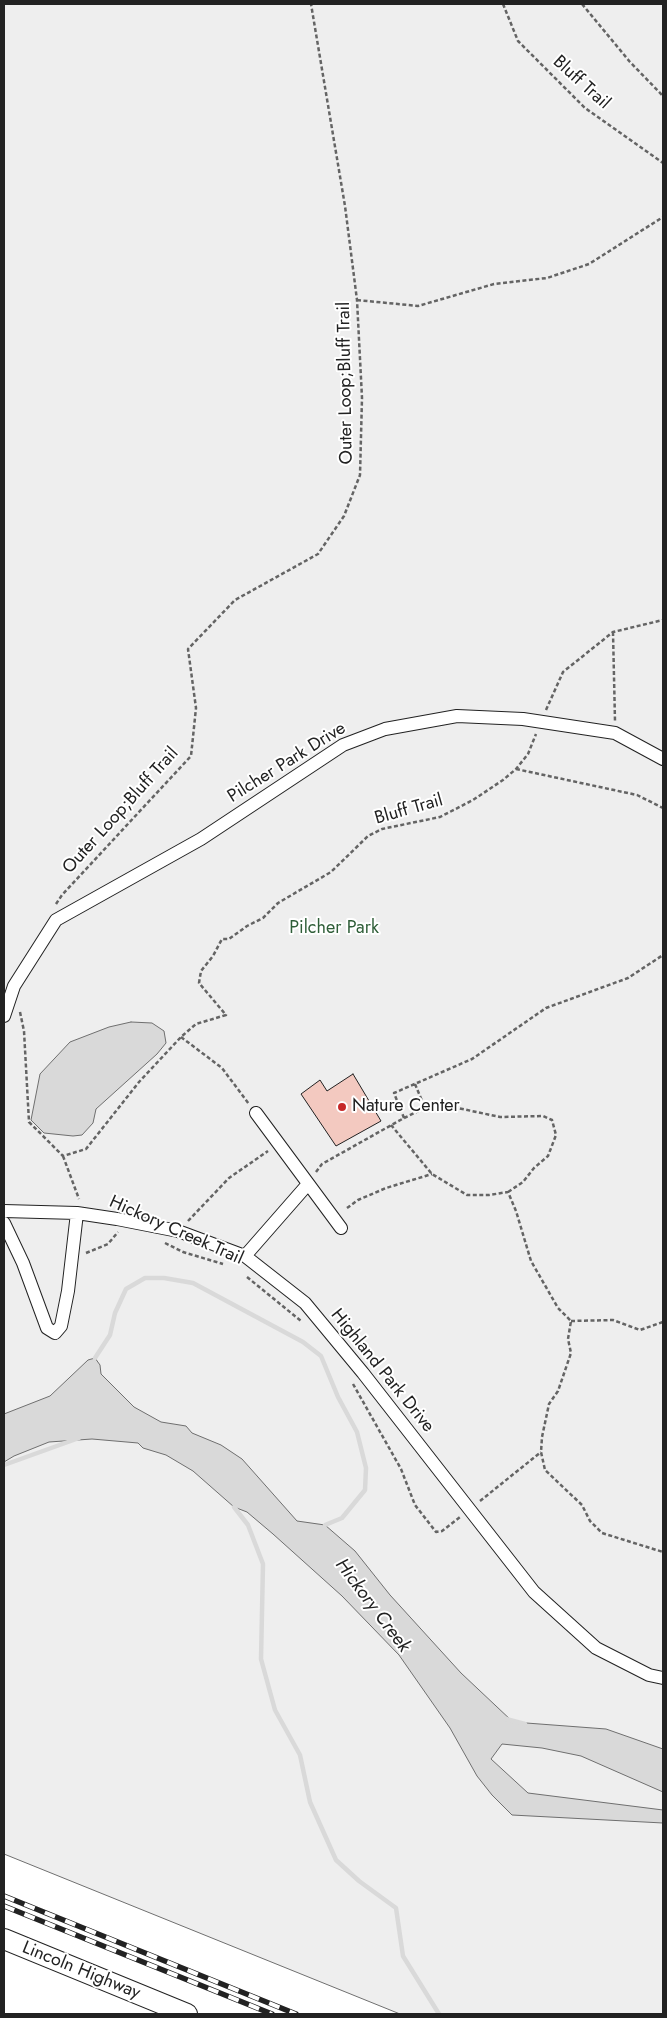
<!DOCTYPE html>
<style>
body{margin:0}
#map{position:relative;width:667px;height:2018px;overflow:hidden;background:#fff;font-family:Jost,sans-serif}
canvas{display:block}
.frame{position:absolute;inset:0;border:5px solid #222;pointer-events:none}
</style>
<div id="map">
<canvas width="667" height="2018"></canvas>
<div class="frame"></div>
</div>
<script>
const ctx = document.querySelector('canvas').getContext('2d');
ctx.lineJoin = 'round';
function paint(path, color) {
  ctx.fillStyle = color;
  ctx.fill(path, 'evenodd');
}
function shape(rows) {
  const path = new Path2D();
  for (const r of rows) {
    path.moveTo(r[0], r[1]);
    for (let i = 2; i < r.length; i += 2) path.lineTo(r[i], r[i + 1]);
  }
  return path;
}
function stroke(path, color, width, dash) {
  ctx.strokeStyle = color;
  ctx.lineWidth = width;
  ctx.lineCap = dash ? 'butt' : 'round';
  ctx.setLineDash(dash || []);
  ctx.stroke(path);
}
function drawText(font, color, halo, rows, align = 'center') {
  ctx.font = font + ' Jost,sans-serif';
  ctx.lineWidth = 4;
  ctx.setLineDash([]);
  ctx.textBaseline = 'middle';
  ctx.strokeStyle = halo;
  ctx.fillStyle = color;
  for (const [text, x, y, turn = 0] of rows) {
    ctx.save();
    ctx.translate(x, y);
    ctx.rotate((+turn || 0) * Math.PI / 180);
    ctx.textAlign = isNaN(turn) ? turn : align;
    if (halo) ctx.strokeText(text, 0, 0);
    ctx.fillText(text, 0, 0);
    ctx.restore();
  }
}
const green = shape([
 [4,4,663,4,663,2014,400,2014,4,1854,4,4]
]);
const water = shape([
 [131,1022,152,1023,164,1031,166,1043,157,1054,96,1109,93,1123,82,1135,73,1136,44,1133,31,1120,40,1074,70,1042,109,1027,131,1022],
 [95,1358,100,1365,101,1374,134,1407,161,1422,186,1426,192,1433,221,1445,242,1459,297,1521,325,1525,355,1551,390,1595,461,1673,513,1722,606,1729,663,1749,663,1792,581,1756,542,1748,502,1744,491,1759,528,1793,663,1810,663,1823,512,1815,492,1795,477,1776,450,1728,399,1655,342,1596,273,1534,247,1512,234,1507,193,1471,166,1455,143,1448,138,1443,92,1439,49,1442,14,1456,4,1462,4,1414,50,1396,88,1360,95,1358]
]);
const stream = shape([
 [95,1358,110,1335,115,1313,126,1289,145,1278,164,1278,193,1283,303,1342,321,1356,338,1397,357,1432,366,1468,365,1490,342,1518,325,1525],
 [4,1465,79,1438],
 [234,1507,248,1525,263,1564,261,1659,275,1710,300,1755,310,1802,336,1860,359,1881,396,1908,403,1956,439,2014],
 [506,1719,525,1724]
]);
const building = shape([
 [353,1074,381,1121,336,1146,301,1094,320,1080,327,1091,353,1074]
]);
const path = shape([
 [503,4,518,41,585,108,663,163],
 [582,4,630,62,663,96],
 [357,300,418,306,494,284,547,278,589,264,663,217],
 [613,632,615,721],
 [546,710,563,672,613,632,663,620],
 [516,769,637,795,663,808],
 [56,904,62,895,191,756,196,708,188,649,235,600,318,554,344,516,360,475,362,398,357,300,345,206,311,4],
 [20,1012,24,1031,29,1122,63,1156,86,1149,139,1082,181,1037,196,1024,226,1015,199,983,201,971,213,956,222,939,229,939,247,926,263,918,278,903,331,872,368,836,382,829,440,817,473,800,503,780,516,769,528,754,536,734],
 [181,1037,222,1068,249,1104],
 [415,1084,425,1108],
 [404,1118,425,1108,437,1106,453,1107,500,1117,543,1116,552,1120,556,1135,548,1156,534,1168,523,1182,508,1192],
 [391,1125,432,1174,467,1195,489,1195,508,1192,516,1211,531,1261,558,1308,571,1321,568,1339,571,1353,558,1391,549,1404,542,1437,541,1452,545,1470,582,1505,590,1521,602,1533,663,1552],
 [63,1156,79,1199],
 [316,1172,322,1164,404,1118,394,1093,472,1059,546,1008,628,978,663,955],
 [347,1208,358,1200,386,1188,432,1174],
 [188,1221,229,1178,268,1151],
 [165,1243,183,1252,223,1264],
 [86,1253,108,1244,118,1232],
 [247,1277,301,1321],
 [571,1321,613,1320,640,1330,663,1322],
 [353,1384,401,1469,415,1505,436,1532,442,1531,460,1517],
 [480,1501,541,1452]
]);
const minor = shape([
 [4,1016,14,986,56,920,201,839,343,745,385,729,457,716,523,719,615,733,663,759],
 [256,1113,341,1228],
 [4,1211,77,1213,117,1219,178,1231,245,1256,305,1303,363,1373,534,1592,596,1648,649,1675,663,1678],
 [4,1223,23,1263,47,1328,55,1333,61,1326,68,1291,77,1213],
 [245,1256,308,1184]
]);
const primary = shape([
 [4,1939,187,2014]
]);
const rail = shape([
 [4,1896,296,2014],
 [4,1906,272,2014]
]);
const markers = [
 [342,1107,5,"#c62828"]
];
const streetNames = [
 ["Bluff Trail",581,83,42],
 ["Outer Loop;Bluff Trail",346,383,-91],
 ["Pilcher Park Drive",287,763,-32],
 ["Bluff Trail",409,810,-16],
 ["Outer Loop;Bluff Trail",121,811,-48],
 ["Hickory Creek Trail",176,1231,24],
 ["Highland Park Drive",382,1371,51],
 ["Lincoln Highway",81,1971,22]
];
const parkNames = [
 ["Pilcher Park",334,929]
];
const poiNames = [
 ["Nature Center",352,1107]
];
const waterNames = [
 ["Hickory Creek",372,1606,53]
];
paint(green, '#eee');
stroke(green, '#6f6f6f', 1);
paint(water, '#d9d9d9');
stroke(water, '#6f6f6f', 1);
stroke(stream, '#d9d9d9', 4.5);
paint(building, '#f3c9c0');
stroke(building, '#222', 1);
stroke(minor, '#222', 14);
stroke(primary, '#222', 22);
stroke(path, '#646464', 2.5, [4, 2.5]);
stroke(minor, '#fff', 12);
stroke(primary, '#fff', 20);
stroke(rail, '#222', 5.5);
stroke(rail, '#fff', 4, [11]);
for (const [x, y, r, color] of markers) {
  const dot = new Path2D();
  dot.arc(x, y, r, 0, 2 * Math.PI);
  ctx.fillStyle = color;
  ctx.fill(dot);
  stroke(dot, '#fff', 2);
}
drawText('18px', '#222', '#fff', streetNames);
drawText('18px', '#2f5e38', '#fff', parkNames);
drawText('18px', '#222', '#fff', poiNames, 'left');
drawText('italic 19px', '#222', '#fff', waterNames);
</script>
